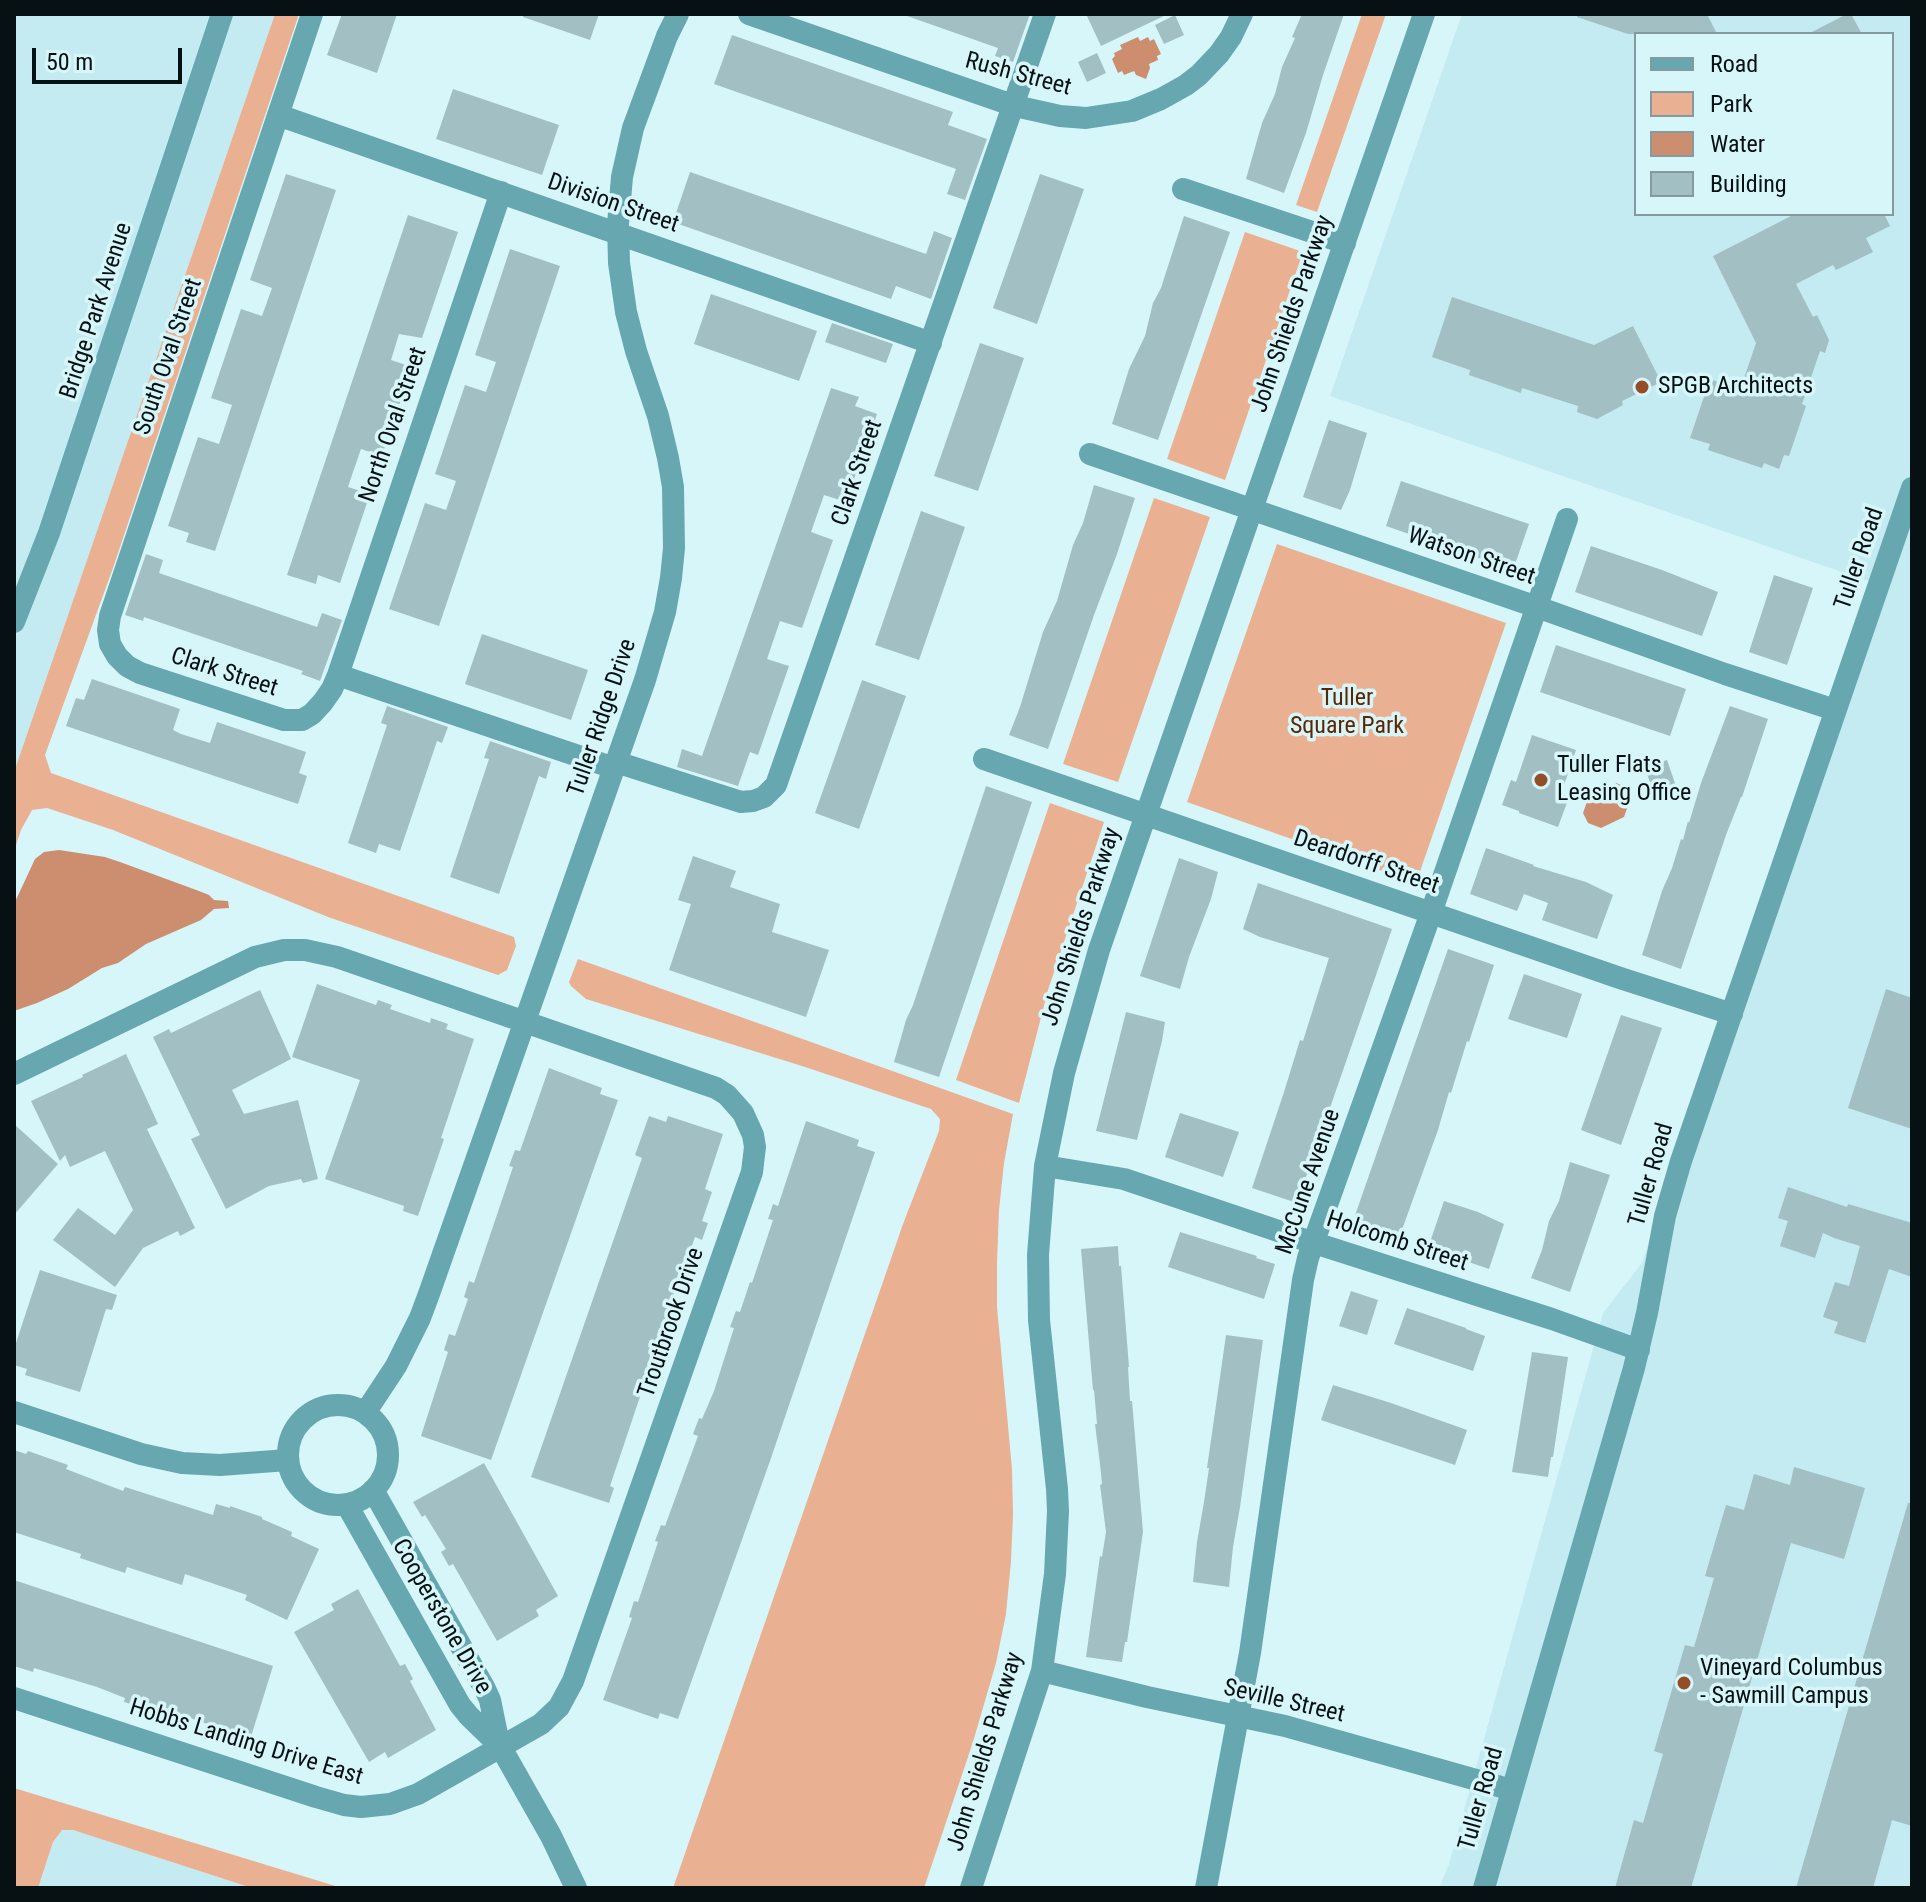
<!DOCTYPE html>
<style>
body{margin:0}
#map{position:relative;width:1926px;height:1902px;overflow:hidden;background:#d7f6fa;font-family:"Roboto Condensed",sans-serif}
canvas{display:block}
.frame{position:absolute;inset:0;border:16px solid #071113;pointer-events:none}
.legend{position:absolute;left:1634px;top:32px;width:260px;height:184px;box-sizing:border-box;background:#d7f6fa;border:2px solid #849a9e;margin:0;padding:10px 14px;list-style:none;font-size:24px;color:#071113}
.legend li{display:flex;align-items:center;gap:16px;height:40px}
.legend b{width:40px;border:2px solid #849a9e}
.scale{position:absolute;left:32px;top:48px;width:150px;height:36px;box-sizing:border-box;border:4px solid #071113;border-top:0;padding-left:10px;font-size:24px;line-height:28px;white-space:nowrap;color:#071113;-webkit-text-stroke:6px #d7f6fa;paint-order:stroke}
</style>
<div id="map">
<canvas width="1926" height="1902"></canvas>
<div class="frame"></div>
<ul class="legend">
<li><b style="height:10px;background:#67a7b0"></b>Road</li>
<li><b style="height:22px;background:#eab092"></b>Park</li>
<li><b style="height:22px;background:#cc8e6f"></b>Water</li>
<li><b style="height:22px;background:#a2bfc3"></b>Building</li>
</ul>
<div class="scale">50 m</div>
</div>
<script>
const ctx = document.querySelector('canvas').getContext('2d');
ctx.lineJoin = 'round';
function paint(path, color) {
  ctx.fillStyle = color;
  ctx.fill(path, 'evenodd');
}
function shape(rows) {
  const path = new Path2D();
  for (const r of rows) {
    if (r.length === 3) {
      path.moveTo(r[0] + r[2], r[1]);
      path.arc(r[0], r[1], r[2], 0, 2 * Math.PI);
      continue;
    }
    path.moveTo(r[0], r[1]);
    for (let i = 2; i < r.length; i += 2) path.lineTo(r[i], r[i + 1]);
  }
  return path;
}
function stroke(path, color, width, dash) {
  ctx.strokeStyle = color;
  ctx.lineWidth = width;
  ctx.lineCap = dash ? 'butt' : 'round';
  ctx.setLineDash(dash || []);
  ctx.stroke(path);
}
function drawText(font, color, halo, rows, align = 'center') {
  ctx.font = font + ' "Roboto Condensed",sans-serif';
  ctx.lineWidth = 7;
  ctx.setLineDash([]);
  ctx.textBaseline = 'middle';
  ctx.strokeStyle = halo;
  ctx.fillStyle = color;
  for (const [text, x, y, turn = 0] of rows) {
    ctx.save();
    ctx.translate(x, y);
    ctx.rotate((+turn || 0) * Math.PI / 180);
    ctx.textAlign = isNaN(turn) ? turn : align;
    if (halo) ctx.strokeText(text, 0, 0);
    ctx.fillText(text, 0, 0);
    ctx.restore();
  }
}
const built = shape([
 [14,14,275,14,14,772],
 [1462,14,1912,14,1912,1888,1439,1888,1449,1864,1603,1313,1642,1263,1874,583,1330,396],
 [1636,34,1892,34,1892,214,1636,214],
 [62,1830,73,1830,252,1888,38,1888,53,1842]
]);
const green = shape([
 [275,14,299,14,113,568,45,755,51,773,514,937,516,946,507,970,498,975,328,917,113,830,47,808,32,810,21,830,14,851,14,772],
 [1362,14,1386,14,1317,212,1296,205],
 [1245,232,1303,252,1225,480,1167,459],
 [1154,498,1210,517,1118,782,1063,764],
 [1277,544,1506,623,1416,883,1187,802],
 [1050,803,1104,822,1048,990,1019,1103,956,1080],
 [578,959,1013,1114,1004,1163,999,1210,997,1262,997,1307,1012,1469,1013,1515,1011,1561,1006,1614,996,1663,973,1742,924,1888,673,1888,903,1224,939,1131,940,1119,931,1109,802,1066,586,999,571,986,569,982],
 [14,1788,37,1795,342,1888,252,1888,73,1830,62,1830,53,1842,38,1888,14,1888]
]);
const water = shape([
 [1138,37,1140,41,1148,37,1150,41,1154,39,1161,54,1157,56,1158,60,1149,64,1150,68,1146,79,1136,75,1134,71,1124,75,1122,71,1118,73,1112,59,1115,56,1114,53,1122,49,1120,45],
 [1616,783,1626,787,1631,797,1624,817,1601,828,1588,823,1583,813,1589,796,1608,803],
 [59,850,105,857,120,862,199,891,209,895,214,900,228,901,229,908,214,909,201,920,146,944,118,963,102,968,68,989,37,1003,14,1011,14,904,35,859,44,852]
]);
const building = shape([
 [342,14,397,14,377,73,327,55],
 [523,14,599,14,590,40,523,17],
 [908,14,1030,14,1013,62,995,56,998,48,907,16],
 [1086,14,1168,14,1101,46],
 [1302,14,1344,14,1323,75,1306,133,1284,193,1246,179,1262,123,1275,94,1282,67,1295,38,1292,37],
 [1577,14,1707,14,1717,34,1628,34,1577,17],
 [1847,14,1851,14,1862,34,1808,34],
 [1175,15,1184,35,1164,44,1155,25],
 [732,35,953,112,948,125,987,139,965,200,947,194,956,169,714,84],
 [1097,53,1106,73,1087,82,1078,62],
 [453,89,559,125,542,175,436,139],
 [690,172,926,254,934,231,952,238,931,299,896,286,891,299,673,222],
 [286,174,336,190,215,551,186,542,189,533,168,526,198,437,219,444,232,405,211,398,241,309,262,316,272,288,250,280],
 [1040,174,1084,189,1037,324,993,308],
 [1795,214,1884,214,1890,226,1866,238,1873,252,1836,270,1833,265,1796,284,1813,317,1817,315,1829,340,1825,353,1820,351,1802,404,1806,406,1789,456,1784,455,1779,469,1764,463,1762,468,1708,450,1710,444,1690,438,1710,379,1740,390,1756,343,1713,256],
 [408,215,458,232,422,338,399,334,391,360,412,367,382,456,361,449,353,472,348,487,370,494,340,583,318,575,316,584,287,575],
 [1184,216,1230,232,1158,440,1112,424,1129,369,1145,336,1153,303,1161,288],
 [510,249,560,266,439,626,389,609,425,503,446,510,456,481,435,474,465,385,486,392,496,362,475,355],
 [711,294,817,331,799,381,694,344],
 [1452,297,1594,345,1633,326,1661,382,1622,401,1623,405,1597,419,1577,412,1578,406,1522,388,1521,393,1469,375,1470,370,1432,357],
 [832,323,893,344,886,363,825,342],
 [980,343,1024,358,978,491,934,476],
 [831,388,859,397,855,406,877,414,846,502,824,495,811,532,833,540,802,628,780,621,767,659,789,666,758,755,750,752,738,786,677,767,682,749,702,756],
 [1329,420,1367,433,1350,490,1341,510,1303,497],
 [1401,481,1529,524,1513,570,1386,526],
 [1094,485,1135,498,1117,554,1094,615,1048,749,1009,735,1020,707,1043,632,1057,601,1073,545,1083,523],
 [921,511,965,527,919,660,875,645],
 [1591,546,1662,570,1718,592,1702,636,1575,592],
 [146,554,163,560,159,573,317,627,322,613,342,620,320,681,301,674,303,671,144,617,143,621,125,615],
 [1774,575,1813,588,1787,665,1749,652],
 [482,634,588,670,571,720,465,684],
 [1556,645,1686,689,1670,736,1540,692],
 [92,679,180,709,173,730,181,734,210,743,217,722,306,752,299,773,307,776,298,804,66,726,76,698,84,700],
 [862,680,906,696,859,829,815,813],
 [387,706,448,727,442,743,437,741,400,851,379,844,376,853,348,843,387,725,381,723],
 [1730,706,1768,719,1742,797,1741,797,1726,835,1681,969,1642,955,1662,891,1672,868,1681,839,1683,840,1688,821,1689,823,1701,783],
 [1532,735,1576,750,1560,797,1568,800,1558,827,1519,813,1519,811,1502,805,1511,780,1516,782],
 [490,741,551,762,546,779,539,776,499,894,450,877,489,759,484,758],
 [1667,760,1677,789,1655,797,1645,768],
 [986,786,1032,802,939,1077,894,1062,906,1020,913,1005],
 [1486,848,1534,865,1533,866,1586,882,1613,895,1597,939,1542,920,1548,903,1524,894,1517,911,1470,894],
 [693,856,736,871,730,887,780,904,772,932,829,950,806,1017,669,970,691,904,678,900],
 [1179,858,1218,872,1211,899,1189,957,1180,989,1140,976],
 [1258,883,1392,929,1297,1203,1252,1188,1284,1092,1300,1040,1303,1041,1329,958,1260,937,1243,929],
 [1448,949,1494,965,1469,1042,1467,1041,1451,1093,1449,1092,1438,1130,1399,1238,1393,1238,1352,1224],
 [1524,974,1582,994,1567,1038,1508,1019],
 [317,984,376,1005,378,1000,392,1005,390,1009,430,1023,431,1018,448,1024,446,1029,474,1039,441,1138,444,1139,418,1216,403,1211,404,1206,325,1179,360,1080,292,1057],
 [1886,989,1912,998,1912,1129,1848,1108],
 [260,990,291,1059,232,1090,244,1114,298,1100,318,1179,303,1183,301,1179,269,1186,226,1209,191,1139,200,1135,153,1037,169,1029,171,1033],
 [1126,1012,1165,1022,1162,1041,1137,1140,1096,1131],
 [1621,1015,1662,1028,1621,1145,1581,1130],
 [126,1054,158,1124,147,1129,195,1228,180,1236,178,1231,143,1248,115,1287,53,1240,78,1208,115,1235,133,1210,105,1151,70,1167,65,1155,60,1161,31,1101,83,1077,82,1075],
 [549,1068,602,1088,600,1094,618,1100,491,1460,421,1436,448,1352,444,1350,449,1334,455,1336,468,1299,464,1297,469,1281,474,1283,513,1167,509,1166,515,1150,520,1151],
 [1180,1113,1239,1132,1223,1177,1165,1157],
 [649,1116,666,1122,668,1116,723,1134,705,1189,712,1192,702,1221,708,1223,702,1240,695,1237,676,1291,675,1290,663,1327,668,1329,663,1345,658,1343,610,1486,614,1488,609,1503,531,1477,642,1158,635,1155],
 [806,1121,859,1140,857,1146,875,1152,770,1461,678,1719,660,1713,658,1719,603,1700,632,1618,629,1617,634,1601,638,1602,658,1542,655,1541,661,1525,665,1526,698,1436,693,1434,699,1418,702,1419,714,1391,734,1328,730,1327,736,1311,740,1312,750,1282,752,1283,773,1220,768,1219,773,1204,778,1206],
 [14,1124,58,1164,14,1215],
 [1570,1162,1610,1175,1570,1292,1531,1278,1542,1250,1549,1221,1559,1201],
 [1788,1187,1847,1207,1848,1204,1912,1223,1912,1277,1889,1269,1865,1343,1834,1333,1838,1322,1823,1317,1835,1282,1849,1286,1860,1246,1834,1238,1823,1233,1815,1258,1780,1246,1788,1221,1778,1218],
 [1444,1201,1478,1212,1504,1224,1489,1269,1428,1248],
 [1180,1232,1257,1256,1256,1258,1275,1264,1264,1299,1168,1267],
 [1118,1246,1119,1266,1121,1266,1129,1367,1128,1367,1130,1401,1132,1401,1143,1532,1127,1642,1125,1642,1122,1662,1086,1657,1100,1556,1102,1557,1106,1532,1100,1485,1102,1484,1100,1464,1095,1424,1097,1424,1094,1390,1093,1390,1081,1249],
 [40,1270,117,1295,112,1310,106,1309,80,1392,25,1375,27,1369,14,1365,14,1349],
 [1351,1291,1378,1300,1367,1335,1339,1326],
 [1407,1308,1466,1328,1466,1329,1485,1336,1473,1371,1394,1344],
 [1226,1335,1263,1340,1240,1507,1233,1547,1229,1587,1193,1582,1197,1542,1204,1502,1209,1468,1207,1468],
 [1532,1352,1568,1357,1553,1457,1551,1457,1548,1477,1512,1472],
 [1333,1385,1391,1403,1467,1430,1455,1465,1321,1420],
 [14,1450,26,1454,28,1451,68,1465,66,1469,123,1491,125,1487,213,1515,216,1504,230,1508,230,1506,262,1517,262,1519,292,1532,291,1536,319,1549,287,1620,245,1600,247,1595,185,1574,182,1585,127,1567,125,1573,80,1558,81,1554,14,1532],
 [484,1463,558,1596,536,1610,539,1616,497,1641,453,1564,449,1566,441,1552,446,1549,425,1515,422,1517,413,1502],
 [1794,1467,1865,1488,1844,1559,1791,1543,1691,1888,1615,1888,1634,1820,1643,1823,1663,1754,1654,1751,1685,1645,1694,1647,1714,1578,1705,1576,1726,1505,1744,1510,1754,1474,1790,1485],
 [1908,1503,1912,1503,1912,1826,1892,1820,1873,1888,1796,1888],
 [14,1580,273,1666,249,1743,232,1738,234,1733,190,1718,143,1703,141,1707,124,1702,125,1698,97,1687,34,1668,33,1672,14,1666],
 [358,1589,400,1666,405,1664,413,1679,410,1681,436,1730,388,1758,385,1752,369,1762,294,1632,334,1610,331,1604]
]);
const minor = shape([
 [312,14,110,616,108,630,110,644,117,656,127,666,140,673,284,720,302,720,312,714,323,702,332,689,338,675,501,192],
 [749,14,1015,106,1060,116,1086,118,1132,111,1161,99,1186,85,1199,75,1219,54,1231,37,1242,14],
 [278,115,931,343],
 [1183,189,1345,243],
 [1090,454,1537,607,1725,674,1835,710],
 [14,622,49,533,222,14],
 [338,675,614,768],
 [984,759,1620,978,1732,1014],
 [616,762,741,802,753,801,764,797,776,785,1045,14],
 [14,1074,255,957,284,950,305,950,337,957,716,1088,727,1095,743,1113,753,1135,755,1147,752,1172,573,1681,559,1707,541,1724,418,1794,390,1804,361,1807,344,1805,316,1797,14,1698],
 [1045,1166,1124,1179,1299,1238,1552,1319,1639,1350],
 [338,1455,50],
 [14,1412,141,1454,182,1463,220,1465,288,1460],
 [365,1413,396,1366,420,1318,430,1291,645,680,665,612,671,578,674,548,673,487,668,458,658,416,636,351,626,312,619,263,618,224,622,177,633,128,667,36,678,14],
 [373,1490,485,1689,490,1700,499,1744,551,1836,576,1888],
 [347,1505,460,1705,469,1716,500,1746],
 [1042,1671,1147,1697,1285,1726,1512,1790],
 [971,1888,1042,1671,1055,1574,1058,1511,1057,1489,1039,1320,1038,1255,1045,1166,1064,1073,1099,950,1424,14],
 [1206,1888,1250,1653,1303,1280,1308,1258,1431,913,1567,519],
 [1484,1888,1634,1368,1647,1313,1665,1216,1681,1161,1912,488]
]);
const markers = [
 [1642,387,8,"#944e27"],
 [1541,780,8,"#944e27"],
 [1684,1683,8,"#944e27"]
];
const streetNames = [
 ["Rush Street",1018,75,15],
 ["Division Street",613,204,19],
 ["Bridge Park Avenue",97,311,-72],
 ["John Shields Parkway",1293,314,-71],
 ["South Oval Street",169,357,-71],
 ["North Oval Street",394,425,-71],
 ["Clark Street",858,473,-71],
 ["Watson Street",1471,557,19],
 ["Tuller Road",1860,559,-71],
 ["Clark Street",224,673,18],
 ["Tuller Ridge Drive",603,718,-71],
 ["Deardorff Street",1366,863,19],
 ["John Shields Parkway",1082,927,-72],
 ["Tuller Road",1652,1175,-74],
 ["McCune Avenue",1309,1182,-71],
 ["Holcomb Street",1397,1242,18],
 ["Troutbrook Drive",672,1323,-71],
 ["Cooperstone Drive",441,1617,60],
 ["Seville Street",1284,1702,13],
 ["Hobbs Landing Drive East",246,1743,17],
 ["John Shields Parkway",986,1752,-73],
 ["Tuller Road",1482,1799,-74]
];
const poiNames = [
 ["SPGB Architects",1658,387],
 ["Tuller Flats",1557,766],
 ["Leasing Office",1557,794],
 ["Vineyard Columbus",1700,1669],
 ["- Sawmill Campus",1700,1697]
];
const parkNames = [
 ["Tuller",1347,699],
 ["Square Park",1347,727]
];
paint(built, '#c3ebf1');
paint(green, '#eab092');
paint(water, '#cc8e6f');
paint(building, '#a2bfc3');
stroke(minor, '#67a7b0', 22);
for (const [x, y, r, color] of markers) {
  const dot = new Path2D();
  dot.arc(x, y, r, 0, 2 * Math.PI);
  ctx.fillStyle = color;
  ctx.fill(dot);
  stroke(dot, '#d7f6fa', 3);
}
drawText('24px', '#071113', '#d7f6fa', streetNames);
drawText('24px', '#071113', '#d7f6fa', poiNames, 'left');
drawText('24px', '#5d2500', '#d7f6fa', parkNames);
</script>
